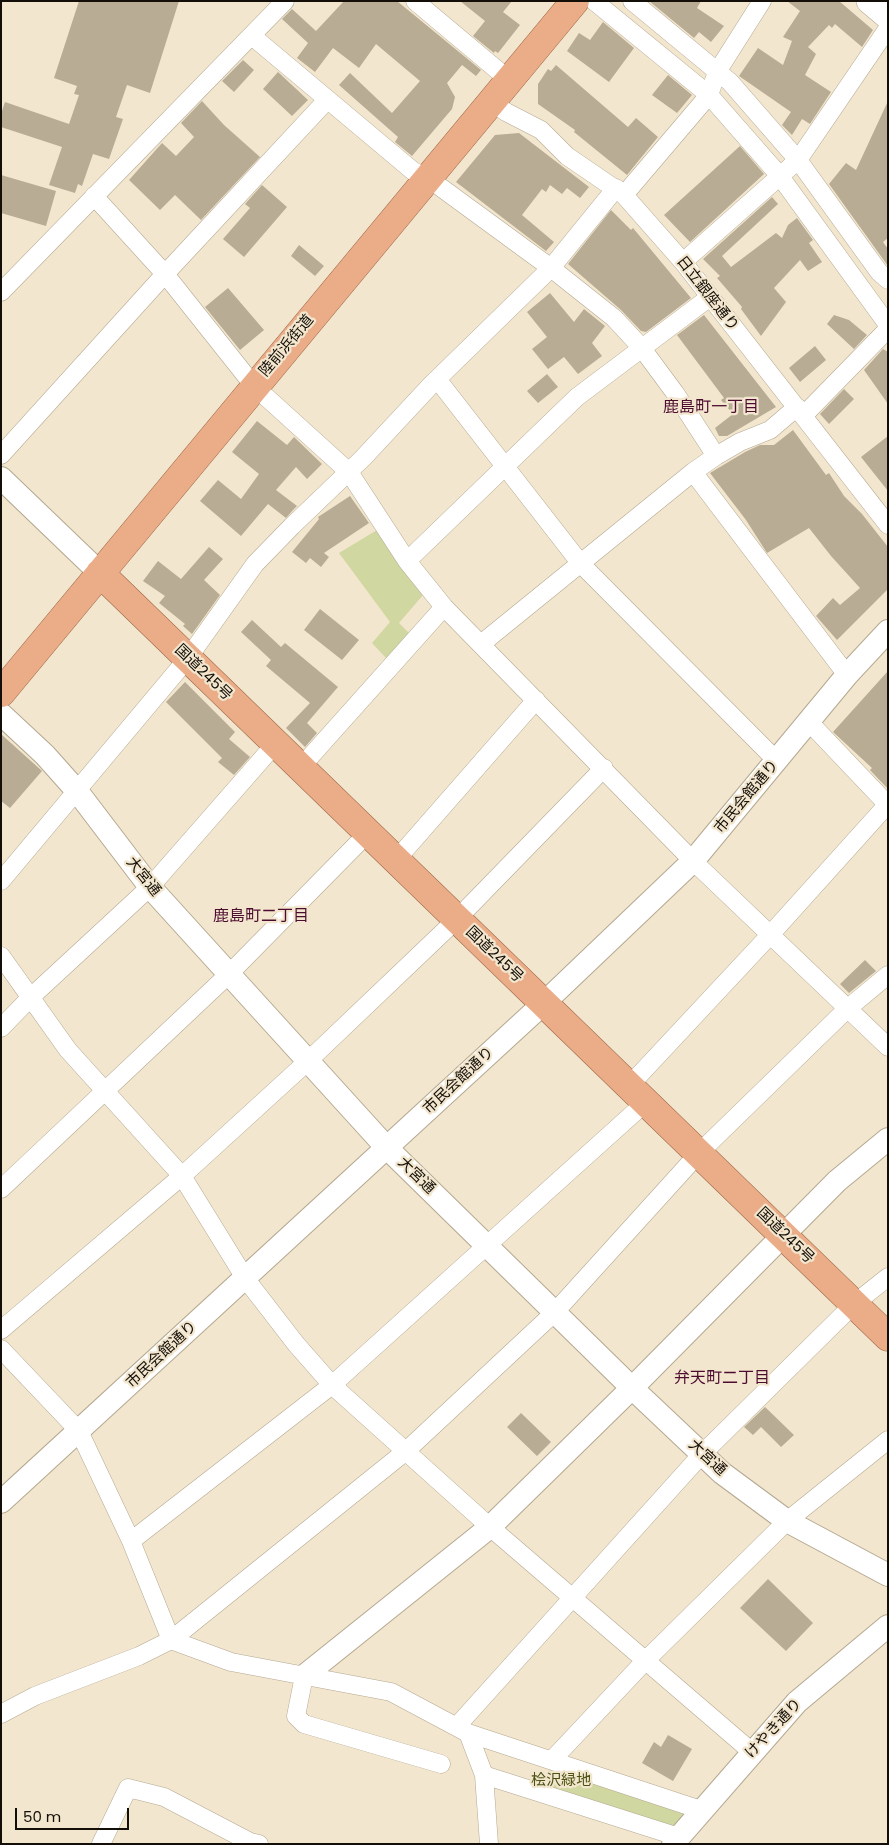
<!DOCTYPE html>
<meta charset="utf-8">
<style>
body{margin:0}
#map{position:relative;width:889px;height:1845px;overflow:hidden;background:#f3e6ce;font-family:Poppins,sans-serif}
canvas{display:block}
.frame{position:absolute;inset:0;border:2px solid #130e07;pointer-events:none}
.scale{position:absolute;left:15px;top:1808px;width:114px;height:22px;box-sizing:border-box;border:2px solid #130e07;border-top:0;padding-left:6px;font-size:15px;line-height:18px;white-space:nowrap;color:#130e07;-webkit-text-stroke:4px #f3e6ce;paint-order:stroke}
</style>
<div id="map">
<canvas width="889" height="1845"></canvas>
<div class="frame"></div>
<div class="scale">50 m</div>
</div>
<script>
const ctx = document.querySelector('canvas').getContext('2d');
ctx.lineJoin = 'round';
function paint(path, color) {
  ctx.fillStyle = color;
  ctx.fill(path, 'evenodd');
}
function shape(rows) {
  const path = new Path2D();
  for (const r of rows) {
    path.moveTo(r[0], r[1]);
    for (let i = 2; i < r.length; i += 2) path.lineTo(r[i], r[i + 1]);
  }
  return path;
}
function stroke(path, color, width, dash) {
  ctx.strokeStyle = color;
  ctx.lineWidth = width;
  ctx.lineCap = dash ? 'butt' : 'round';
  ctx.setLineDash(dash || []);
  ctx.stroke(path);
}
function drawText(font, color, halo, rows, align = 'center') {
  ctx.font = font + ' Poppins,"Noto Sans JP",sans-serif';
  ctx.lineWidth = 4.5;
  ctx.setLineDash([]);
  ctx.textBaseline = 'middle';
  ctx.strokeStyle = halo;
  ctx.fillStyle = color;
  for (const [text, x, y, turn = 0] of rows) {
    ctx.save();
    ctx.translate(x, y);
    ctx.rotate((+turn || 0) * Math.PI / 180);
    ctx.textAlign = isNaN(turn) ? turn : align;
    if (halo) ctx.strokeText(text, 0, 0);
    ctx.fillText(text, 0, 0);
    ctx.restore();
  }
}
const green = shape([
 [377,530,423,595,399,623,409,633,386,658,372,643,390,622,339,553],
 [555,1763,696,1812,678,1834,533,1788]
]);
const building = shape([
 [79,1,179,1,150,93,127,85,116,117,123,119,109,159,93,154,82,186,78,184,75,193,49,185,62,147,1,127,1,114,5,102,69,124,79,95,74,94,77,86,54,78],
 [344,1,397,1,481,70,476,76,462,65,447,83,455,97,452,109,412,156,395,142,398,137,339,85,350,73,392,113,420,81,376,44,359,68,333,48,315,72,297,58,308,43,282,19,292,9,316,31],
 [460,1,512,1,503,12,520,25,498,53,495,51,494,53,473,36,485,21],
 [649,1,701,1,697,8,724,26,711,42,699,32,694,38],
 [787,1,839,1,873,30,862,47,835,24,832,28,829,25,808,47,816,54,805,75,831,92,810,124,802,119,792,135,782,125,791,112,739,76,758,48,783,65,792,41,783,37,800,11],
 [603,22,634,48,609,82,567,51,579,33,590,40],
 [243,60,254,70,234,92,222,81],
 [556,65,628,127,636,118,658,137,627,175,574,132,575,130,538,104,538,84,548,69,551,71],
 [278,72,308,100,292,116,263,89],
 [668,75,692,95,677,113,652,95],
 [202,101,224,125,260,157,201,220,175,195,160,210,129,180,162,143,176,156,194,137,181,123],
 [888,101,888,238,883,242,888,249,888,266,829,184,846,163,856,170],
 [519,133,589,187,580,198,567,188,562,194,550,185,546,192,542,189,522,215,554,242,546,251,456,182,495,135],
 [740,146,764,174,690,242,664,215],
 [1,175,56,191,46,226,1,213],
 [262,185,287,207,244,257,223,239,250,208,245,204],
 [772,197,778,204,722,256,731,267,776,233,782,238,788,225,797,218,813,240,809,243,822,262,808,271,800,260,774,288,786,302,761,336,741,309,742,307,717,278,720,276,703,259],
 [611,210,631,230,633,228,691,298,646,332,641,331,621,310,568,264],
 [299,245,324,266,315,276,291,256],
 [228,288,264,330,240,350,205,307],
 [550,293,574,322,584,309,605,326,592,343,602,356,578,374,564,357,548,369,532,349,547,337,527,312],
 [704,315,776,407,727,436,719,436,715,428,733,414,721,400,724,398,677,335],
 [834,315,849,320,867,335,854,349,827,324],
 [815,346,826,360,800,382,789,368],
 [883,349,888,352,888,404,864,370],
 [547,374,558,387,538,403,527,391],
 [844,389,854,399,829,424,820,414],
 [257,421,287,445,294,437,322,464,307,479,296,467,276,490,297,506,293,510,286,518,268,504,241,536,200,501,218,480,241,499,259,474,232,452],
 [793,430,826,475,829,473,844,496,862,514,888,547,888,589,837,640,816,616,833,598,840,605,860,588,831,556,809,528,767,553,746,520,710,473,745,452,760,445,774,445],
 [888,436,888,491,861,457],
 [350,496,369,523,324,553,329,557,321,567,310,558,306,563,292,552,319,519,318,517],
 [209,547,223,559,204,580,220,595,192,634,183,626,185,624,159,603,165,596,143,581,158,561,181,579],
 [320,609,359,640,342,660,304,630],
 [252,620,281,647,285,643,338,687,307,723,317,733,305,747,286,728,310,703,266,666,271,660,241,632],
 [888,671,888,789,870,770,872,768,833,732],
 [185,682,235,732,229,739,250,757,234,775,218,762,222,758,166,702],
 [1,734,42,771,10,808,1,801],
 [865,960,876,971,849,993,840,984],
 [765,1407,794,1435,781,1447,761,1427,753,1435,744,1427],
 [521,1413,551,1442,537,1456,507,1427],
 [768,1579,813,1623,786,1651,740,1608],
 [668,1735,692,1749,673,1781,642,1763,654,1742,661,1747]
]);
const minor = shape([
 [415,1,508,79],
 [594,1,709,95,779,175,888,325],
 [632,1,730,82,798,160,879,272,888,280],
 [252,36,413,171,428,178,551,268,614,318,641,347,675,393,716,456,693,472,847,675],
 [490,101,506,112,541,130,567,156,624,195,683,262,888,525],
 [624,195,709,95,717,72,762,1],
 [94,196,165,274,254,386,349,472,407,561,444,607,693,861,888,1047],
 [683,262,798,160,888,28],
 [1,292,285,1],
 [437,379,581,564,777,761],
 [803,416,888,329],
 [1,455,165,274,327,100],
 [716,456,740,442,770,430,797,407],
 [407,561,577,397,710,297],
 [481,644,693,472],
 [809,722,888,805],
 [301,767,444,607],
 [396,860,536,700],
 [1,881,188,658,255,564,292,526,363,458,431,385,551,268,616,188],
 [1,956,68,1050,182,1176,245,1278,296,1344,332,1385,490,1527,752,1752],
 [1,1028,31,997,150,887,276,743],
 [629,1086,770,935,887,805],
 [1,1189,229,974,368,833],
 [1,1330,182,1176,308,1061,457,919,604,768],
 [1,1349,79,1431,131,1541,171,1640,231,1662,391,1692,468,1733,701,1810],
 [131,1541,332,1385,646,1102],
 [304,1676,296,1716,304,1724,441,1764],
 [1,1714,35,1696,139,1656,171,1640,406,1451,555,1312,699,1153,847,1009,888,975],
 [457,1726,702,1454,854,1304,888,1277],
 [468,1733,484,1775,489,1844],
 [553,1759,645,1661,787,1521,888,1440],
 [484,1775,679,1837],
 [101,1844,128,1788,164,1797,250,1842,259,1844]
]);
const tertiary = shape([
 [1,478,100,573],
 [1,714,45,755,77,791,150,887,387,1148,632,1388,722,1473,787,1521,888,1575],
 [1,1502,544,1003,693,861,847,675,888,631],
 [304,1676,490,1527,632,1388,837,1181,888,1139],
 [673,1844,797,1702,888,1626]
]);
const secondary = shape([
 [869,1,888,17]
]);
const trunk = shape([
 [100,573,888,1337],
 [1,693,575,1]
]);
const streetNames = [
 ["日立銀座通り",707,294,52],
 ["陸前浜街道",287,346,-50],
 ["国道245号",203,673,44],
 ["市民会館通り",747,797,-50],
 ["大宮通",143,877,51],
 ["国道245号",494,955,44],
 ["市民会館通り",459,1081,-43],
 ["大宮通",416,1176,44],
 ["国道245号",785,1236,44],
 ["市民会館通り",162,1355,-43],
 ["大宮通",707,1458,43],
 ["けやき通り",774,1729,-47]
];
const parkNames = [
 ["桧沢緑地",561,1781]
];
const neighbourhoodNames = [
 ["鹿島町一丁目",711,408],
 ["鹿島町二丁目",261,917],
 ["弁天町二丁目",722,1379]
];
paint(green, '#d0d7a1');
paint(building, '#b8ac95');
stroke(minor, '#b4a891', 19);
stroke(tertiary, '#b4a891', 24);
stroke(secondary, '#b4a891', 26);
stroke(trunk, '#9c6848', 29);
stroke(minor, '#fff', 18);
stroke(tertiary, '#fff', 22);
stroke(secondary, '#fff', 25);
stroke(trunk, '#ebac88', 28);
drawText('15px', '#130e07', '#f3e6ce', streetNames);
drawText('15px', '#4d5214', '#f3e6ce', parkNames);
drawText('16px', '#4c0c2f', '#f3e6ce', neighbourhoodNames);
</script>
